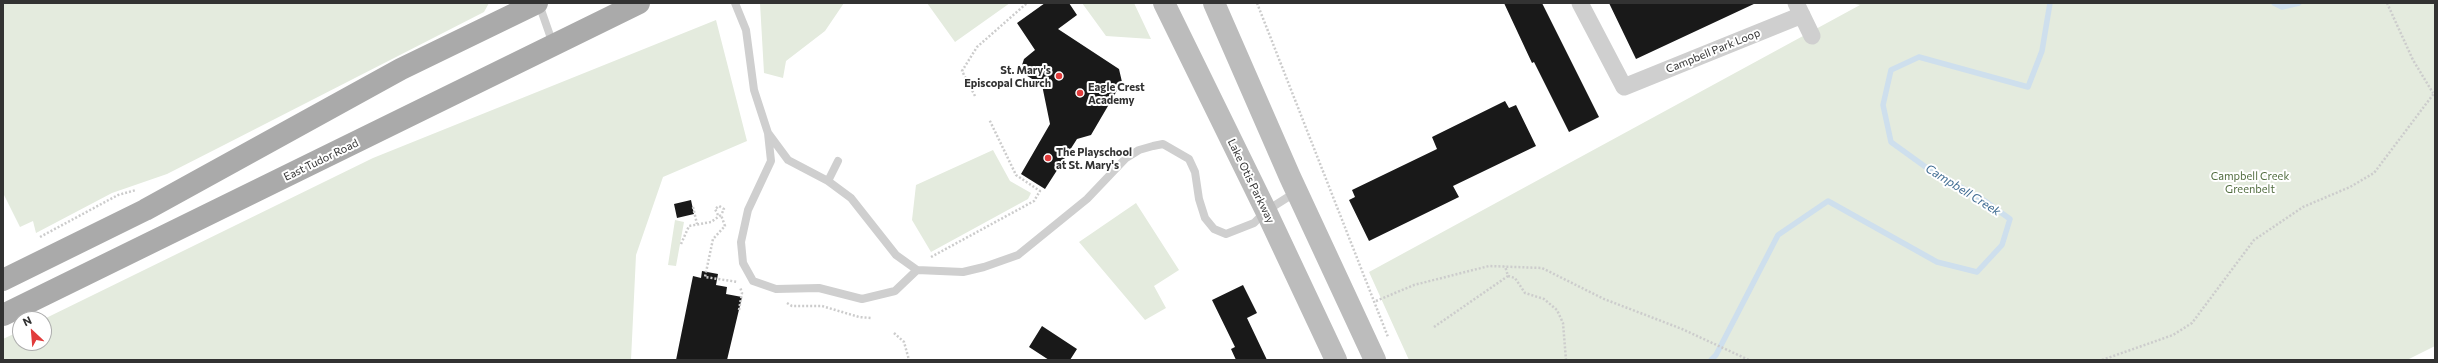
<!DOCTYPE html>
<style>
body{margin:0}
#map{position:relative;width:2438px;height:363px;overflow:hidden;background:#fff;font-family:Commissioner,sans-serif}
canvas{display:block}
.frame{position:absolute;inset:0;border:4px solid #323232;pointer-events:none}
.north{position:absolute;left:12px;top:311px;width:40px;height:40px;box-sizing:border-box;background:#fff;border:1px solid #adadad;border-radius:50%;rotate:334deg;font-size:11px;font-weight:700;line-height:16px;text-align:center;color:#323232}
.north::after{content:'';display:block;margin:auto;width:14px;height:18px;background:#e13c3c;clip-path:polygon(50% 0,100% 100%,50% 72%,0 100%)}
</style>
<div id="map">
<canvas width="2438" height="363"></canvas>
<div class="frame"></div>
<div class="north">N</div>
</div>
<script>
const ctx = document.querySelector('canvas').getContext('2d');
ctx.lineJoin = 'round';
function paint(path, color) {
  ctx.fillStyle = color;
  ctx.fill(path, 'evenodd');
}
function shape(rows) {
  const path = new Path2D();
  for (const r of rows) {
    path.moveTo(r[0], r[1]);
    for (let i = 2; i < r.length; i += 2) path.lineTo(r[i], r[i + 1]);
  }
  return path;
}
function stroke(path, color, width, dash) {
  ctx.strokeStyle = color;
  ctx.lineWidth = width;
  ctx.lineCap = dash ? 'butt' : 'round';
  ctx.setLineDash(dash || []);
  ctx.stroke(path);
}
function drawText(font, color, halo, rows, align = 'center') {
  ctx.font = font + ' Commissioner,sans-serif';
  ctx.lineWidth = 4;
  ctx.setLineDash([]);
  ctx.textBaseline = 'middle';
  ctx.strokeStyle = halo;
  ctx.fillStyle = color;
  for (const [text, x, y, turn = 0] of rows) {
    ctx.save();
    ctx.translate(x, y);
    ctx.rotate((+turn || 0) * Math.PI / 180);
    ctx.textAlign = isNaN(turn) ? turn : align;
    if (halo) ctx.strokeText(text, 0, 0);
    ctx.fillText(text, 0, 0);
    ctx.restore();
  }
}
const green = shape([
 [3,3,489,3,484,12,224,145,167,174,112,193,36,233,33,221,20,227,3,193],
 [760,3,844,3,825,31,786,61,783,78,764,73],
 [927,3,1010,3,955,42],
 [1082,3,1134,3,1151,39,1106,36],
 [1850,3,2435,3,2435,346,2407,360,1409,360,1369,272,1860,5],
 [716,20,747,141,663,177,636,255,631,360,3,360,3,339,20,331,20,343,44,343,44,319,373,158],
 [993,150,1010,181,1031,193,1028,199,931,252,912,220,916,185],
 [1136,203,1179,270,1154,286,1166,308,1145,320,1079,242],
 [675,220,684,222,676,266,668,265]
]);
const stream = shape([
 [2274,3,2282,7,2299,3],
 [1711,360,1716,355,1778,235,1828,201,1937,262,1977,272,2002,245,2010,219,1985,201,1927,168,1891,142,1883,105,1891,70,1919,57,2028,87,2042,51,2050,3]
]);
const building = shape([
 [1045,3,1069,3,1077,15,1058,29,1119,69,1122,82,1091,135,1077,139,1045,189,1021,174,1050,124,1042,85,1024,74,1022,65,1024,59,1035,50,1017,23],
 [1504,3,1542,3,1599,117,1569,132,1534,62,1532,63],
 [1609,3,1756,3,1636,59],
 [1505,101,1509,108,1516,105,1536,146,1453,186,1459,197,1369,241,1349,200,1355,197,1352,190,1437,149,1432,137],
 [691,200,694,214,677,218,674,204],
 [702,271,718,274,716,285,727,287,726,294,742,297,727,360,676,360,693,276,701,278],
 [1243,285,1257,313,1247,318,1267,360,1236,360,1231,349,1235,347,1212,300],
 [1042,326,1077,349,1070,360,1049,360,1029,347]
]);
const path = shape([
 [1257,3,1388,337],
 [2387,3,2413,60,2433,93],
 [975,96,962,71,977,47,1027,3],
 [693,207,697,224],
 [718,215,715,209,719,206,724,209,721,215],
 [40,237,118,195,136,190],
 [681,244,689,226,711,222,721,215,725,226,713,239,705,277,738,282],
 [931,257,1034,201,1040,191,1016,175,989,119],
 [1508,276,1515,278,1525,293,1544,299,1557,310,1563,323,1566,360],
 [1376,301,1414,285,1489,266,1542,268,1604,299,1682,329,1749,360],
 [787,303,792,306,822,306,859,317,871,318],
 [739,310,742,293,740,287],
 [1434,327,1508,276,1505,266],
 [894,333,904,342,909,360],
 [2102,360,2173,335,2192,323,2254,240,2303,207,2350,187,2374,173,2435,92]
]);
const service = shape([
 [735,3,746,30,754,90,768,133,788,160,828,181,851,198,896,255,917,270,963,272,984,267,1018,255,1087,199,1126,158,1139,150,1153,146,1163,144,1189,159,1195,172,1199,199,1205,218,1214,229,1226,234,1254,223,1266,211,1296,192],
 [539,4,553,44],
 [768,133,771,161,748,210,741,242,743,263,753,281,776,289,819,288,862,299,895,291,917,270],
 [828,181,838,161]
]);
const minor = shape([
 [1580,3,1624,87,1802,15],
 [1796,3,1812,36]
]);
const secondary = shape([
 [1164,3,1266,211,1336,360],
 [1214,3,1290,177,1375,360]
]);
const primary = shape([
 [3,280,145,210,401,69,537,3],
 [3,315,639,3]
]);
const markers = [
 [1059,76,4,"#e13c3c"],
 [1080,93,4,"#e13c3c"],
 [1048,158,4,"#e13c3c"]
];
const streetNames = [
 ["Campbell Park Loop",1713,51,-22],
 ["East Tudor Road",321,160,-26],
 ["Lake Otis Parkway",1251,181,64]
];
const poiNames = [
 ["St. Mary's",1051,70,"right"],
 ["Episcopal Church",1051,83,"right"],
 ["Eagle Crest",1088,87],
 ["Academy",1088,100],
 ["The Playschool",1056,152],
 ["at St. Mary's",1056,165]
];
const parkNames = [
 ["Campbell Creek",2250,176],
 ["Greenbelt",2250,189]
];
const waterNames = [
 ["Campbell Creek",1963,190,32]
];
paint(green, '#e4ebde');
stroke(stream, '#cedfed', 5.5);
paint(building, '#191919');
stroke(path, '#ccc', 2.5, [2, 2]);
stroke(service, '#cfcfcf', 8);
stroke(minor, '#cfcfcf', 17);
stroke(secondary, '#bcbcbc', 22);
stroke(primary, '#aaa', 22);
for (const [x, y, r, color] of markers) {
  const dot = new Path2D();
  dot.arc(x, y, r, 0, 2 * Math.PI);
  ctx.fillStyle = color;
  ctx.fill(dot);
  stroke(dot, '#fff', 1.5);
}
drawText('11px', '#323232', '#fff', streetNames);
drawText('bold 11px', '#323232', '#fff', poiNames, 'left');
drawText('11px', '#526d40', '#fff', parkNames);
drawText('italic 12px', '#416d93', '#fff', waterNames);
</script>
